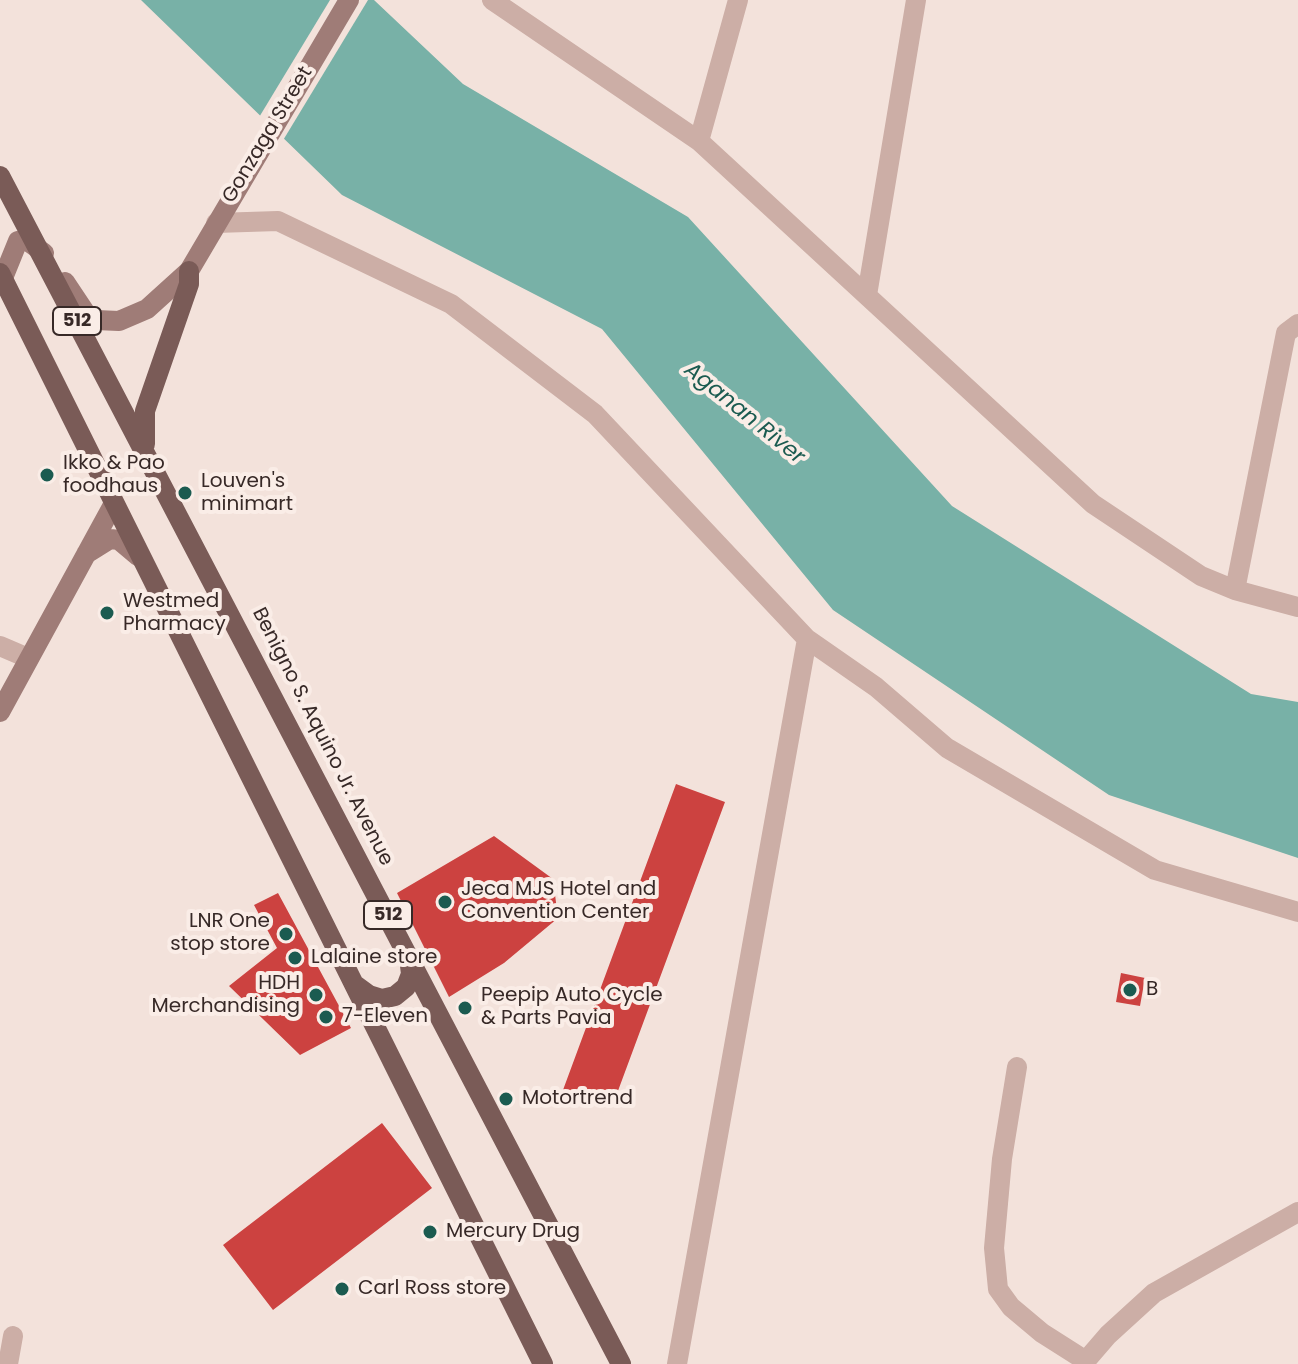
<!DOCTYPE html>
<style>
body{margin:0}
canvas{display:block;background:#f3e2db}
</style>
<canvas width="1298" height="1364"></canvas>
<script>
const ctx = document.querySelector('canvas').getContext('2d');
ctx.lineJoin = 'round';
function paint(path, color) {
  ctx.fillStyle = color;
  ctx.fill(path, 'evenodd');
}
function shape(rows) {
  const path = new Path2D();
  for (const r of rows) {
    path.moveTo(r[0], r[1]);
    for (let i = 2; i < r.length; i += 2) path.lineTo(r[i], r[i + 1]);
  }
  return path;
}
function stroke(path, color, width, dash) {
  ctx.strokeStyle = color;
  ctx.lineWidth = width;
  ctx.lineCap = dash ? 'butt' : 'round';
  ctx.setLineDash(dash || []);
  ctx.stroke(path);
}
function drawText(font, color, halo, rows, align = 'center') {
  ctx.font = font + ' Poppins,sans-serif';
  ctx.lineWidth = 8;
  ctx.setLineDash([]);
  ctx.textBaseline = 'middle';
  ctx.strokeStyle = halo;
  ctx.fillStyle = color;
  for (const [text, x, y, turn = 0] of rows) {
    ctx.save();
    ctx.translate(x, y);
    ctx.rotate((+turn || 0) * Math.PI / 180);
    ctx.textAlign = isNaN(turn) ? turn : align;
    if (halo) ctx.strokeText(text, 0, 0);
    ctx.fillText(text, 0, 0);
    ctx.restore();
  }
}
const water = shape([
 [141,0,374,0,463,84,688,217,952,506,1251,694,1298,702,1298,858,1109,795,833,610,602,329,342,195]
]);
const pier = shape([
 [330,0,368,0,282,142,258,119]
]);
const building = shape([
 [676,784,725,802,612,1107,563,1090],
 [494,836,553,879,558,918,504,963,449,997,397,893],
 [278,893,351,1028,300,1055,229,986,277,948,254,905],
 [1121,973,1145,978,1140,1006,1116,1002],
 [382,1123,432,1188,273,1310,223,1245]
]);
const street = shape([
 [492,0,699,141,1093,504,1201,576,1235,590,1298,607],
 [699,141,738,0],
 [216,223,278,221,451,304,595,414,807,639,876,687,947,748,1155,870,1298,912],
 [867,295,916,0],
 [1235,590,1286,333,1298,324],
 [0,646,28,658],
 [1017,1067,1002,1159,994,1248,998,1289,1011,1307,1042,1333,1086,1361],
 [8,1364,13,1336],
 [677,1364,807,639],
 [1083,1364,1108,1335,1154,1293,1298,1212]
]);
const secondary = shape([
 [3,278,18,241,26,240,44,253],
 [65,282,87,315,96,320,119,321,147,309,189,271,349,0],
 [86,554,110,539,119,540,138,556],
 [0,712,113,505]
]);
const primary = shape([
 [0,176,621,1364],
 [0,273,543,1364],
 [145,444,145,411,189,284,189,271],
 [354,984,369,995,382,999,395,996,406,987,411,974,409,957]
]);
const markers = [
 [47,475,8,"#1b5b50"],
 [185,493,8,"#1b5b50"],
 [107,613,8,"#1b5b50"],
 [445,902,8,"#1b5b50"],
 [286,934,8,"#1b5b50"],
 [295,958,8,"#1b5b50"],
 [1130,990,8,"#1b5b50"],
 [316,995,8,"#1b5b50"],
 [465,1008,8,"#1b5b50"],
 [326,1017,8,"#1b5b50"],
 [506,1099,8,"#1b5b50"],
 [430,1232,8,"#1b5b50"],
 [342,1289,8,"#1b5b50"]
];
const shields = [
 [77,321,48],
 [388,915,48]
];
const shieldNames = [
 ["512",77,321],
 ["512",388,915]
];
const streetNames = [
 ["Gonzaga Street",268,135,-59],
 ["Benigno S. Aquino Jr. Avenue",322,737,63]
];
const poiNames = [
 ["Ikko & Pao",63,464],
 ["foodhaus",63,487],
 ["Louven's",201,482],
 ["minimart",201,505],
 ["Westmed",123,602],
 ["Pharmacy",123,625],
 ["Jeca MJS Hotel and",461,890],
 ["Convention Center",461,913],
 ["LNR One",270,922,"right"],
 ["stop store",270,945,"right"],
 ["Lalaine store",311,958],
 ["HDH",300,984,"right"],
 ["Merchandising",300,1007,"right"],
 ["B",1146,990],
 ["Peepip Auto Cycle",481,996],
 ["& Parts Pavia",481,1019],
 ["7-Eleven",342,1017],
 ["Motortrend",522,1099],
 ["Mercury Drug",446,1232],
 ["Carl Ross store",358,1289]
];
const waterNames = [
 ["Aganan River",744,414,39]
];
paint(water, '#78b1a7');
paint(pier, '#f3e2db');
paint(building, '#cc4240');
stroke(street, '#ccaea6', 20);
stroke(secondary, '#9f7c77', 20);
stroke(primary, '#7a5b57', 20);
for (const [x, y, r, color] of markers) {
  const dot = new Path2D();
  dot.arc(x, y, r, 0, 2 * Math.PI);
  ctx.fillStyle = color;
  ctx.fill(dot);
  stroke(dot, '#faede7', 3);
}
for (const [x, y, w] of shields) {
  const box = new Path2D();
  box.roundRect(x - w / 2, y - 14, w, 28, 6);
  ctx.fillStyle = '#faede7';
  ctx.fill(box);
  stroke(box, '#372927', 2);
}
drawText('bold 18px', '#372927', null, shieldNames);
drawText('20px', '#372927', '#faede7', streetNames);
drawText('20px', '#372927', '#faede7', poiNames, 'left');
drawText('italic 22px', '#1b5b50', '#faede7', waterNames);
</script>
